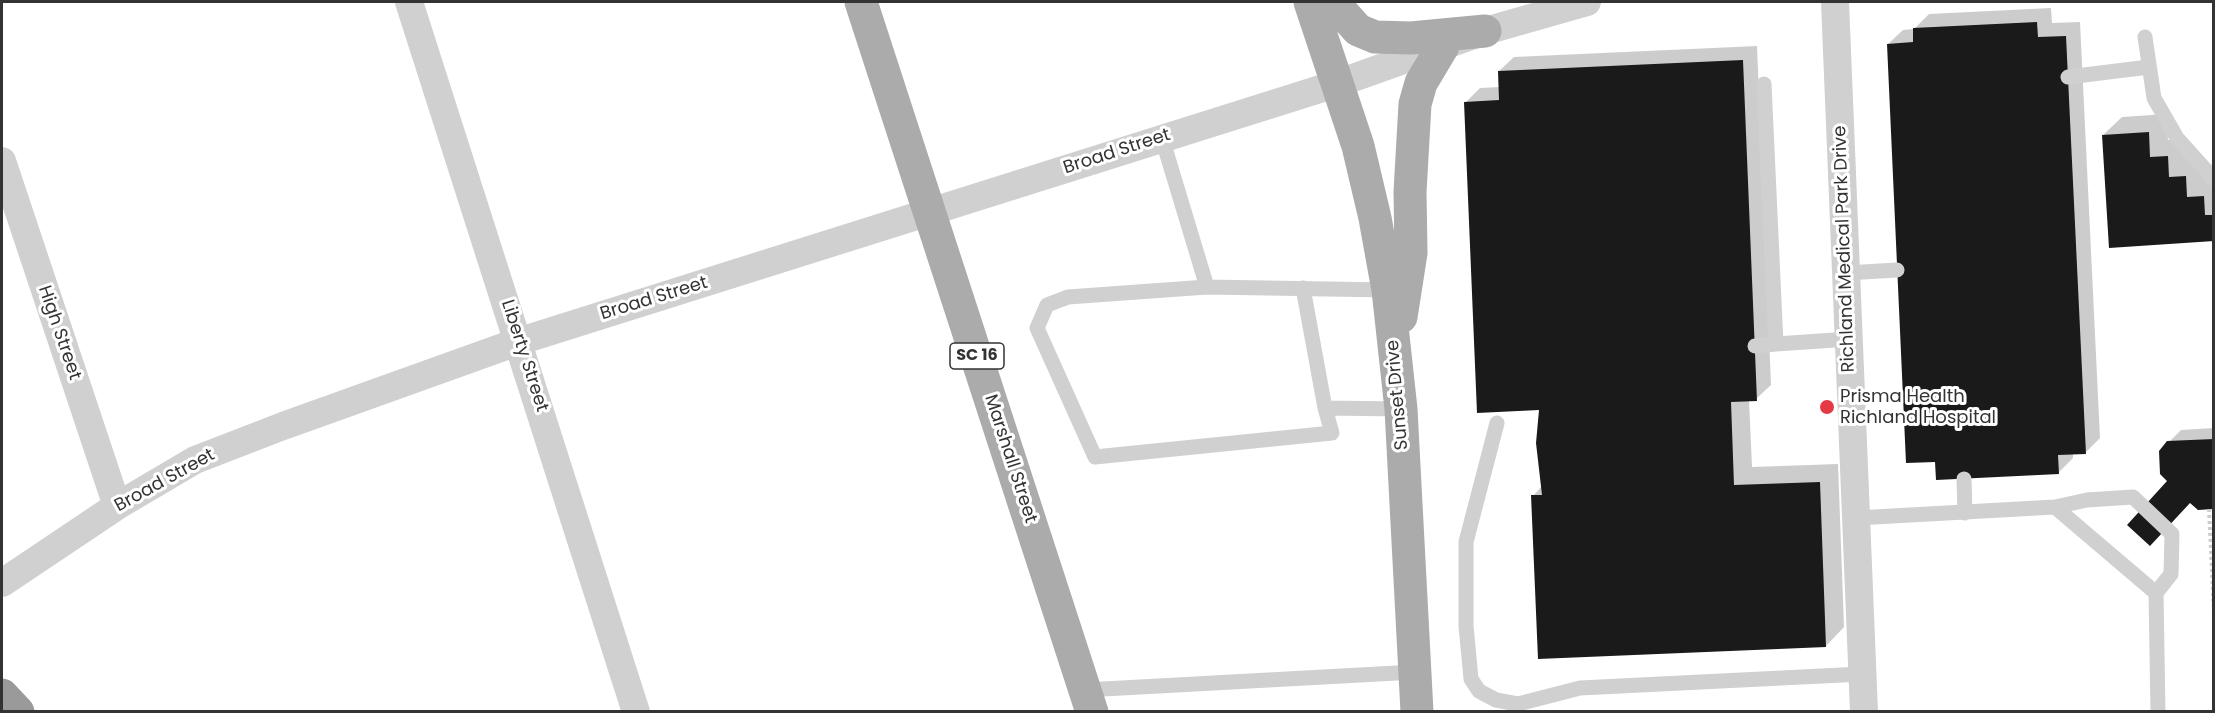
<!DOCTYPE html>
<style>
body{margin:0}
#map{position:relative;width:2215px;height:713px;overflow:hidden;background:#fff;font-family:Poppins,sans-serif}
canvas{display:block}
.frame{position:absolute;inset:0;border:3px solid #333;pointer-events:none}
</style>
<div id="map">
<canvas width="2215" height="713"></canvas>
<div class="frame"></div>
</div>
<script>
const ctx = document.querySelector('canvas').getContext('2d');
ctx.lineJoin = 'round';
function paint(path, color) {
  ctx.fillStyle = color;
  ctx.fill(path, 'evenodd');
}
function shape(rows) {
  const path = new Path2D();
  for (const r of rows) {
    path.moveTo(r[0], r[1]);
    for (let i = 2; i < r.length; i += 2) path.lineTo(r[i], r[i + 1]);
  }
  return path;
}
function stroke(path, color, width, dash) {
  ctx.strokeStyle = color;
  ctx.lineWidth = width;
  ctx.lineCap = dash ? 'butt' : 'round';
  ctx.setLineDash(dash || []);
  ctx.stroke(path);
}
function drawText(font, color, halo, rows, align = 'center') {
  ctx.font = font + ' Poppins,sans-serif';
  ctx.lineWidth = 6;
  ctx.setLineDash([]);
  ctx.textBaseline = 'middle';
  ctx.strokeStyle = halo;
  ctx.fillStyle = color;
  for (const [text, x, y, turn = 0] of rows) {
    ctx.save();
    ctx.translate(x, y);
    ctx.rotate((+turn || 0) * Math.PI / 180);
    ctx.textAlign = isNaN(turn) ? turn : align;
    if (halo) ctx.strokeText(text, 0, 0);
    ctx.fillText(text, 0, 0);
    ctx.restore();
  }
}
const shadow = shape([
 [2051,8,2052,23,2080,22,2100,438,2085,453,2073,453,2073,458,2058,473,1888,44,1903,30,1914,29,1929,14],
 [1757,46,1771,385,1756,399,1749,400,1752,467,1838,464,1844,627,1826,646,1533,496,1542,486,1540,409,1466,102,1480,88,1500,87,1499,71,1514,57],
 [2166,114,2168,140,2186,138,2214,179,2214,240,2103,135,2122,117],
 [2214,428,2214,508,2190,501,2170,481,2169,442,2181,430]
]);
const building = shape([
 [2037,22,2038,37,2066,36,2086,454,2058,455,2059,474,1936,480,1935,462,1906,463,1887,44,1913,42,1913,28],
 [1743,60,1757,401,1731,402,1734,485,1820,482,1826,647,1538,659,1531,495,1542,495,1536,443,1539,410,1477,413,1464,102,1499,100,1498,71],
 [2149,132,2150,157,2168,156,2169,177,2186,176,2187,197,2204,196,2205,215,2214,215,2214,241,2109,248,2102,135],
 [2214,439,2214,509,2198,510,2190,503,2150,546,2127,525,2167,481,2160,474,2159,451,2167,441]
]);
const path = shape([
 [2209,509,2214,612]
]);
const service = shape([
 [2145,37,2154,98,2177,138,2214,179],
 [2068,77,2149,67],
 [1764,84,1776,344,1849,339],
 [1162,138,1207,287,1068,297,1047,305,1037,328,1095,457,1332,433,1325,408,1401,409],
 [1846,273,1897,270],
 [1207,287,1388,290],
 [1303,288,1325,408],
 [1755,346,1776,344],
 [1497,423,1466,542,1466,626,1471,679,1479,691,1496,700,1518,704,1580,688,1862,674],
 [1964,479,1965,513],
 [2055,507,2087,500,2133,497,2172,534,2171,574,2156,593,2158,712],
 [1856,518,2055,507,2156,593],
 [1085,690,1415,672]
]);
const minor = shape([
 [409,2,636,712],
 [1835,2,1864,712],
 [2,161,117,506],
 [2,583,117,506,195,460,283,426,520,341,1336,84,1485,31,1587,2]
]);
const primary = shape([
 [861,2,1092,712],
 [1310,2,1358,146,1375,218,1388,290,1401,409,1417,712],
 [1333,2,1358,30,1375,37,1411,38,1485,31],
 [1401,317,1411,253,1410,192,1415,104,1421,83,1443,46]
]);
const motorway = shape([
 [2,695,18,712]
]);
const markers = [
 [1827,407,8,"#e63946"]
];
const shields = [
 [977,356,54]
];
const shieldNames = [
 ["SC 16",977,356]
];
const streetNames = [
 ["Broad Street",1117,152,-18],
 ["Richland Medical Park Drive",1845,249,-92],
 ["Broad Street",654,299,-17],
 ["High Street",59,333,71],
 ["Liberty Street",524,356,72],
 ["Sunset Drive",1398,395,-95],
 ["Marshall Street",1010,459,72],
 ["Broad Street",165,481,-29]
];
const poiNames = [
 ["Prisma Health",1840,397],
 ["Richland Hospital",1840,418]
];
paint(shadow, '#0003');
paint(building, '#1a1a1a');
stroke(path, '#cdcdcd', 4, [3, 3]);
stroke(service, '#d0d0d0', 15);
stroke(minor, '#d0d0d0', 28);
stroke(primary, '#ababab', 33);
stroke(motorway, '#9a9a9a', 33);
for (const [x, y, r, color] of markers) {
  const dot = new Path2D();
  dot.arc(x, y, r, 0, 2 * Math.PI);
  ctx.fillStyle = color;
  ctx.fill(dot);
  stroke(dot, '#fff', 2);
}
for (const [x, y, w] of shields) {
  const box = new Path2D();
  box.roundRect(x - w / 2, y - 13, w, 26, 4.5);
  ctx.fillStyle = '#fff';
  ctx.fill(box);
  stroke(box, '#333', 1.5);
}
drawText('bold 16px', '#333', null, shieldNames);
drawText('18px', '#333', '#fff', streetNames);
drawText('18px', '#333', '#fff', poiNames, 'left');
</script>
